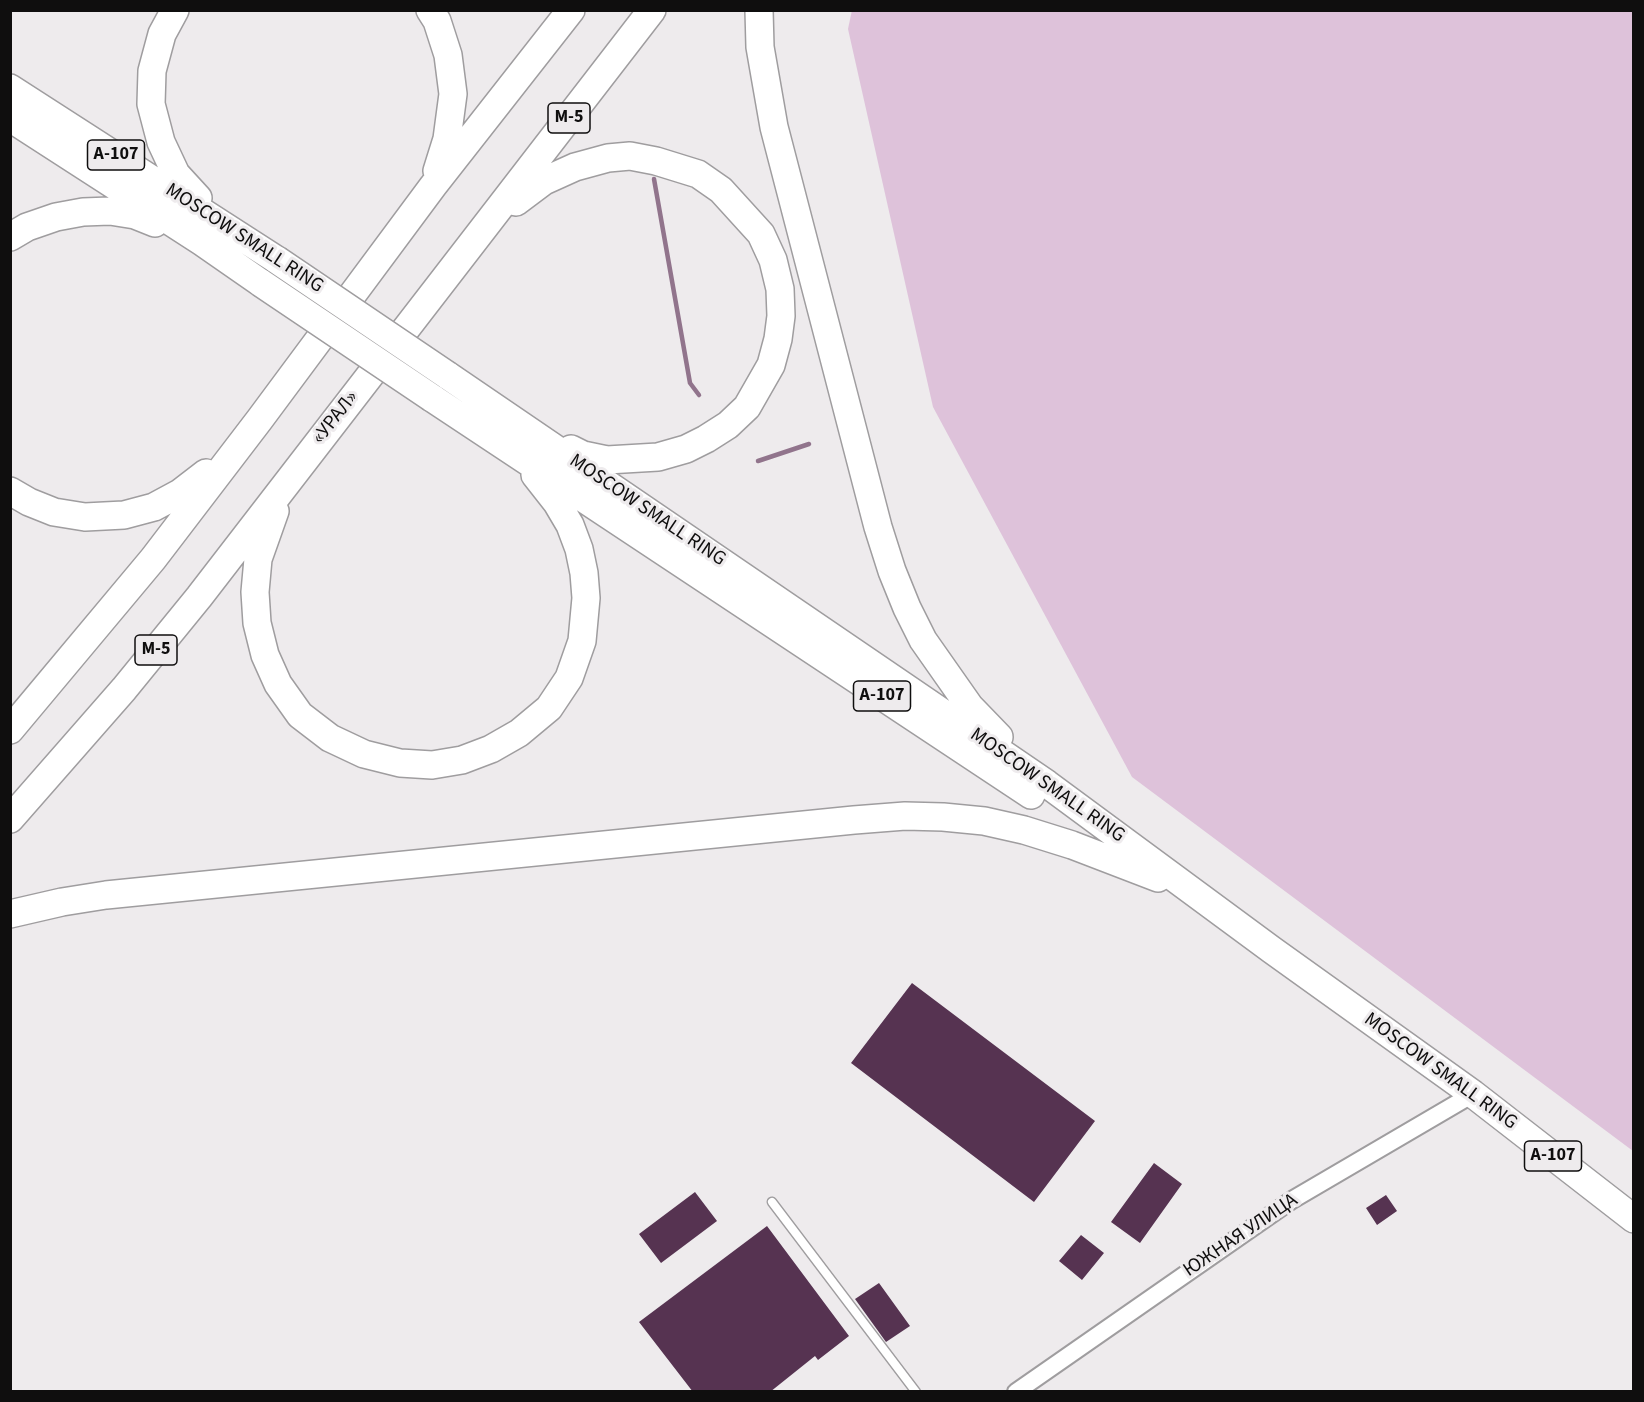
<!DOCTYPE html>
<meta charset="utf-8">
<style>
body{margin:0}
#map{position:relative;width:1644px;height:1402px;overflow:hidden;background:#eeebed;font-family:"Source Sans 3",sans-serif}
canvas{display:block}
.frame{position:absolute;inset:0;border:12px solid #0f0e0e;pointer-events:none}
</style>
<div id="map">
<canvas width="1644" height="1402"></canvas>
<div class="frame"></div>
</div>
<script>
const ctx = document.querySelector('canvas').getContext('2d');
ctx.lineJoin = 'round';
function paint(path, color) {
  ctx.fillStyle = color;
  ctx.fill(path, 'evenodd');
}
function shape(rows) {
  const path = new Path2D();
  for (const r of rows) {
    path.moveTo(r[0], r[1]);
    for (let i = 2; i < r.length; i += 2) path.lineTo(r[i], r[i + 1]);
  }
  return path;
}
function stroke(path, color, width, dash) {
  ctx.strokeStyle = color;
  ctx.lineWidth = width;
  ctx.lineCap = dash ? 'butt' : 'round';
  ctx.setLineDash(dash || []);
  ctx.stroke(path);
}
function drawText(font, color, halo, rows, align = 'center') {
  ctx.font = font + ' "Source Sans 3",sans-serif';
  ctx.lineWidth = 6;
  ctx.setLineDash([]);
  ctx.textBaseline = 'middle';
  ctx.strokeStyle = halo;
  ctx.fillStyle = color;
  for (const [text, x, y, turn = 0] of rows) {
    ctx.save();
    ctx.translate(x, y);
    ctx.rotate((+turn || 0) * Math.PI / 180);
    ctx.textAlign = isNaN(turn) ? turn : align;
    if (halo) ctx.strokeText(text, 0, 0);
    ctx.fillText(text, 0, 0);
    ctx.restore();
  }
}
const green = shape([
 [852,10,1633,11,1633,1151,1132,777,933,407,848,29]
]);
const stream = shape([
 [654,179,690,383,699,395],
 [758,461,809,444]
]);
const building = shape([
 [912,983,1095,1121,1034,1202,851,1063],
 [1154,1163,1182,1184,1140,1243,1111,1222],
 [695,1192,717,1221,661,1263,639,1234],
 [1386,1195,1397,1211,1377,1225,1366,1208],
 [767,1226,849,1336,818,1360,815,1356,770,1392,693,1392,639,1322],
 [1081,1235,1104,1253,1082,1280,1059,1261],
 [879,1283,910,1326,886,1342,855,1299]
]);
const service = shape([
 [772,1202,916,1392]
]);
const minor = shape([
 [1016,1392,1292,1200,1473,1094]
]);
const trunk = shape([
 [175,10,162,34,152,71,151,104,161,142,176,174,198,198],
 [430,10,437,21,448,55,453,94,447,139,437,171],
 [759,10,760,47,774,127,878,527,892,571,907,608,923,640,970,707,999,737],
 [10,88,277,260],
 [10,118,202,242,261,283],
 [516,202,544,181,575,167,608,158,630,156,656,161,698,174,721,190,761,234,773,260,780,289,781,316,778,339,771,365,747,407,728,425,706,439,686,449,658,457,607,460,583,455,571,449],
 [10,237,27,227,56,217,83,212,110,211,135,215,155,223],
 [447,375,1047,784,1272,950,1473,1094,1634,1219],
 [432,398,1031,795],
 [10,491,29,502,54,512,85,517,124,515,154,507,180,493,206,473],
 [275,511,258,559,255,592,257,623,265,655,278,684,300,715,330,738,364,754,400,763,432,765,462,760,491,749,519,733,549,708,569,678,582,641,586,598,584,573,579,549,570,525,557,503,535,475],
 [10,730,153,559,260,419,433,186,571,10],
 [10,819,124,689,199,597,652,10],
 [10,914,62,902,106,895,854,820,905,816,943,817,984,821,1024,830,1072,845,1158,878]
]);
const trunkBridge = shape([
 [277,260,447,375],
 [261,283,432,398]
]);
const shields = [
 [569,118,42],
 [116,155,57],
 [156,650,42],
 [882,696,57],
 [1553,1156,57]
];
const shieldNames = [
 ["М-5",569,118],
 ["А-107",116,155],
 ["М-5",156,650],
 ["А-107",882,696],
 ["А-107",1553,1156]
];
const streetNames = [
 ["MOSCOW SMALL RING",244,239,33],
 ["«УРАЛ»",336,418,-52],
 ["MOSCOW SMALL RING",647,511,34],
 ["MOSCOW SMALL RING",1047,786,35],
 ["MOSCOW SMALL RING",1440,1072,36],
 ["ЮЖНАЯ УЛИЦА",1241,1236,-34]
];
paint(green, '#dec2da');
stroke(stream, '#91748c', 4.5);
paint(building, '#563351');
stroke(service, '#9f9d9f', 11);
stroke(minor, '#9f9d9f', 20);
stroke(trunk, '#9f9d9f', 30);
stroke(service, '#fff', 8);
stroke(minor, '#fff', 16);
stroke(trunk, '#fff', 27);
stroke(trunkBridge, '#9f9d9f', 30, []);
stroke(trunkBridge, '#fff', 27);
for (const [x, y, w] of shields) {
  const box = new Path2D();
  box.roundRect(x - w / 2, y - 15, w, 30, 4.5);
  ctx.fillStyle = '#eeebed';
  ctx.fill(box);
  stroke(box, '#0f0e0e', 1.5);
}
drawText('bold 18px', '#0f0e0e', null, shieldNames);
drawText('20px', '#0f0e0e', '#eeebed', streetNames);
</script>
